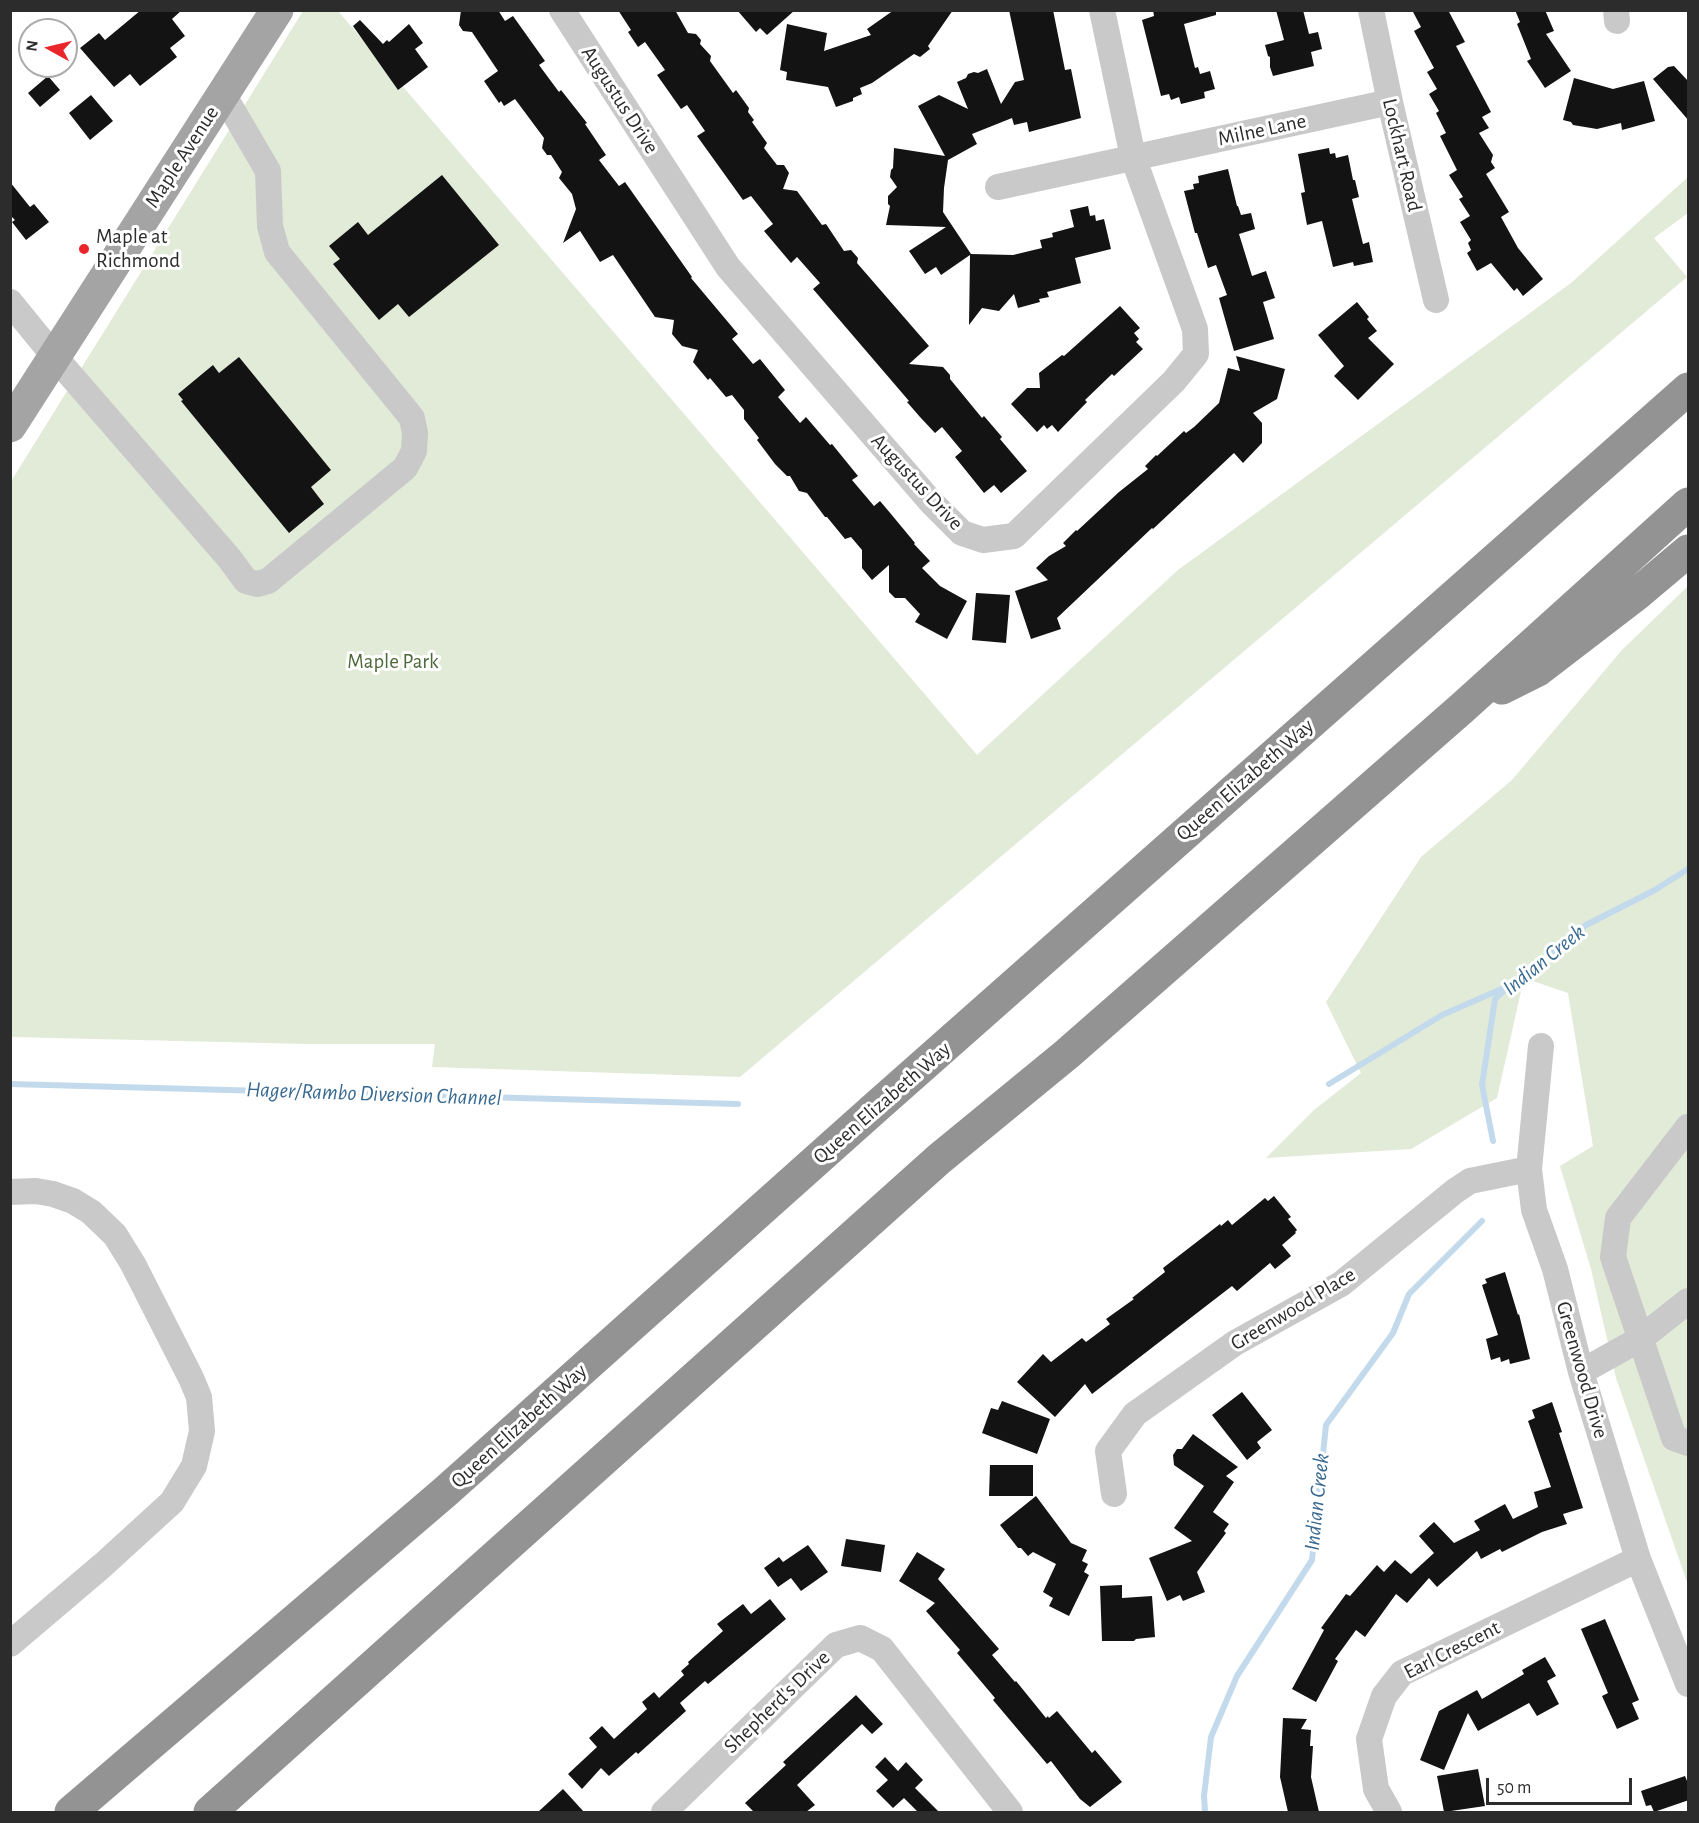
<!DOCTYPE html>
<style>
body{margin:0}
#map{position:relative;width:1699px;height:1823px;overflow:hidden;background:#fff;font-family:"Alegreya Sans",sans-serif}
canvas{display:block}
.frame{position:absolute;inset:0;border:12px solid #2c2c2c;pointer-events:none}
.north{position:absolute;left:18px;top:18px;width:60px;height:60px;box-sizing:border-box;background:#fff;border:2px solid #ababab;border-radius:50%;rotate:278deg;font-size:16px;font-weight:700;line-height:24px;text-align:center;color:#2c2c2c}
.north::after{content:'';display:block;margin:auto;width:21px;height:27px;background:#ea262a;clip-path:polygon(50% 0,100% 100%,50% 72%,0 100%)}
.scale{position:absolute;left:1486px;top:1778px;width:146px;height:27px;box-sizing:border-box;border:3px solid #2c2c2c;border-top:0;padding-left:8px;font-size:18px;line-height:21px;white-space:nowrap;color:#2c2c2c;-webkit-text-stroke:4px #fff;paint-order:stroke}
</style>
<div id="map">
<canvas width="1699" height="1823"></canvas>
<div class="frame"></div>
<div class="north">N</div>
<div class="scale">50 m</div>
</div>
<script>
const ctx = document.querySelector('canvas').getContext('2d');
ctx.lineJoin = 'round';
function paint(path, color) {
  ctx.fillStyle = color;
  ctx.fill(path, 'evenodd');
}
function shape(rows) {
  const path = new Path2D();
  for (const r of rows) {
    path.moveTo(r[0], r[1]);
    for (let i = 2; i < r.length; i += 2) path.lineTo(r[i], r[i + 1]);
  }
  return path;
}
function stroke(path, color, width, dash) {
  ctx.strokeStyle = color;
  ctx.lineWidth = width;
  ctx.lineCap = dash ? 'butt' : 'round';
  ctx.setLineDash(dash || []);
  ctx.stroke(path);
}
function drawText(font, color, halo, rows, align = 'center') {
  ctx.font = font + ' "Alegreya Sans",sans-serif';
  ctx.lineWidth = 6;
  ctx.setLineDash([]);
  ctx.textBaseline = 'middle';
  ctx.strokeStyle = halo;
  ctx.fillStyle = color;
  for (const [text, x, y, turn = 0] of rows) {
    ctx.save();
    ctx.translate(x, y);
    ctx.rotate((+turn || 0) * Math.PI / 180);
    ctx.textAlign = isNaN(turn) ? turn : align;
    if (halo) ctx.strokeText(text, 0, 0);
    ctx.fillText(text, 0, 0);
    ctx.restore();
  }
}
const green = shape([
 [303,11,338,11,977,755,1178,570,1571,283,1688,177,1688,213,1654,238,1687,277,740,1077,432,1067,435,1044,307,1044,11,1037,10,483],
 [1688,586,1688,1585,1616,1378,1591,1269,1560,1166,1593,1146,1568,993,1524,978,1497,1098,1411,1149,1266,1158,1314,1110,1361,1073,1326,1002,1421,857,1512,780,1622,650]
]);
const stream = shape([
 [10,1084,738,1104],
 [1329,1084,1442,1015,1506,987],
 [1493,1141,1482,1085,1495,999,1509,986,1586,925,1655,890,1688,869],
 [1205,1812,1204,1796,1211,1737,1237,1676,1312,1560,1326,1425,1393,1333,1409,1294,1482,1221]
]);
const building = shape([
 [141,10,182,10,172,19,185,36,170,48,177,57,140,86,130,74,114,87,80,48,99,33,105,40],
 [461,10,498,10,505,21,513,16,545,61,539,65,559,92,561,90,587,123,585,124,606,155,599,160,619,186,625,182,692,277,691,278,738,334,732,339,753,364,760,359,785,390,778,397,800,423,806,417,830,445,832,444,858,476,852,480,874,506,880,501,891,514,915,543,914,544,930,561,922,568,940,586,967,601,947,639,915,622,920,614,905,598,895,598,889,592,889,565,872,580,862,568,862,550,851,537,845,539,827,517,825,517,807,493,799,491,790,476,787,476,775,464,757,440,759,438,744,419,744,410,732,395,726,397,710,378,708,380,693,362,698,350,682,346,672,334,674,320,655,317,613,255,600,262,580,231,563,243,576,209,572,194,559,178,562,172,551,155,547,155,542,148,544,138,515,99,504,106,501,101,499,103,484,81,498,71,472,32,463,31,459,25],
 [618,10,675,10,688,33,696,34,701,40,700,44,711,56,710,61,733,93,736,90,749,108,748,112,754,120,752,122,767,143,764,148,777,165,784,165,789,173,783,189,797,191,822,225,826,224,844,251,851,250,858,258,857,263,929,346,909,364,943,367,950,375,950,379,982,418,984,416,1002,437,1000,439,1027,471,1001,493,994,485,984,493,955,457,962,451,942,427,935,433,920,417,907,402,909,401,813,289,820,283,797,257,791,263,764,231,773,224,751,196,743,200,697,136,705,131,687,105,681,109,657,75,665,70,645,42,638,47,628,32,631,30],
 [737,10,795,10,767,35,760,28,756,32],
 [894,10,953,10,928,46,930,49,920,57,914,54,872,83,860,88,862,94,853,98,853,101,836,107,828,87,786,80,787,72,780,70,787,24,827,33,824,51,871,35,867,29],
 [1009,10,1053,10,1065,70,1071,69,1081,118,1029,132,1027,122,1014,125,1012,118,972,134,977,144,948,160,944,188,943,212,971,254,1013,255,1042,248,1040,240,1053,237,1052,233,1074,227,1070,210,1088,206,1090,216,1095,215,1096,221,1104,219,1111,249,1075,258,1081,283,1047,292,1049,297,1039,299,1040,302,1018,308,1014,294,999,311,982,308,969,325,970,255,941,275,936,267,925,274,909,251,946,227,886,225,890,206,888,204,888,196,897,187,890,177,891,170,893,168,894,148,945,156,918,106,939,95,968,109,957,82,966,78,968,74,974,72,978,73,987,69,1001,104,1015,82,1024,80],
 [1153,10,1216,10,1216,15,1184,24,1195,68,1198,67,1200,74,1210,71,1215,89,1204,92,1205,98,1181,104,1179,97,1171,100,1169,94,1161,96,1142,20,1154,16],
 [1276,10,1303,10,1309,34,1318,32,1322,49,1311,52,1314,66,1273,76,1270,67,1270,57,1268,56,1265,45,1284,40],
 [1412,10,1448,10,1465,42,1456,46,1491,112,1482,117,1489,128,1479,133,1493,155,1491,162,1495,168,1486,174,1509,212,1501,217,1518,248,1543,279,1523,296,1517,288,1514,291,1491,263,1477,271,1467,253,1471,250,1468,243,1471,240,1460,222,1470,216,1459,199,1463,197,1449,175,1457,170,1440,136,1446,133,1436,113,1439,111,1429,94,1437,89,1427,72,1434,68,1414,31,1421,27],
 [1515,10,1545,10,1554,31,1546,34,1571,71,1545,88,1527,61,1531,59,1517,24,1520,22],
 [360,20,383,44,387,40,389,42,409,24,423,43,415,49,428,67,398,90,353,26],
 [1674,66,1689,82,1689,121,1653,79,1668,67],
 [48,76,60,90,40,107,28,93],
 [1574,78,1613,89,1644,81,1655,121,1622,130,1621,123,1597,129,1573,125,1571,122,1563,120],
 [91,95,113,121,90,140,69,113],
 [1329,148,1330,154,1335,153,1336,158,1348,155,1353,180,1355,180,1359,197,1352,199,1363,244,1369,242,1373,262,1354,266,1353,262,1333,267,1322,221,1307,225,1301,193,1305,192,1298,154],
 [1228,169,1237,206,1238,206,1241,215,1251,213,1255,229,1239,234,1252,276,1266,271,1275,298,1263,302,1274,339,1234,351,1219,298,1227,295,1216,265,1208,268,1197,233,1195,233,1184,191,1194,189,1193,184,1199,183,1198,176],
 [442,175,499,245,409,317,398,304,379,320,333,264,340,259,329,246,358,222,368,235],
 [10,182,30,207,34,204,49,222,26,240,12,222,15,220,10,215],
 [1357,302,1369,317,1367,319,1377,331,1368,338,1394,364,1358,400,1334,376,1344,366,1318,335],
 [1120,306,1140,328,1134,333,1139,339,1136,342,1143,349,1114,376,1112,374,1085,400,1087,402,1058,432,1052,425,1047,429,1044,425,1037,432,1011,404,1027,388,1040,388,1039,373,1062,355,1064,356],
 [1236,356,1285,369,1277,399,1253,413,1262,423,1262,443,1243,463,1234,453,1153,529,1152,528,1057,618,1061,629,1031,639,1015,591,1048,580,1036,568,1049,556,1066,546,1063,543,1076,530,1077,531,1119,492,1148,469,1145,466,1156,455,1157,456,1184,431,1186,433,1194,427,1219,403,1228,368,1240,371],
 [239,357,331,470,311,487,324,504,289,533,181,401,183,400,178,394,213,365,219,373],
 [976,593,1010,595,1006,643,972,640],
 [1274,1196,1291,1217,1288,1219,1297,1230,1295,1232,1296,1233,1282,1245,1291,1256,1275,1269,1270,1263,1237,1291,1232,1286,1092,1394,1085,1384,1055,1417,1017,1382,1043,1354,1051,1362,1082,1338,1086,1342,1110,1324,1106,1319,1134,1299,1132,1298,1165,1272,1163,1268,1220,1224,1221,1226,1228,1220,1232,1225,1265,1198,1268,1201],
 [1505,1272,1518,1315,1519,1314,1530,1359,1510,1364,1509,1359,1501,1362,1500,1357,1491,1360,1486,1339,1498,1335,1482,1285,1487,1283,1485,1279],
 [1242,1392,1272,1430,1257,1442,1261,1448,1247,1460,1212,1415],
 [1002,1401,1050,1419,1037,1454,982,1433,991,1408,998,1410],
 [1552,1402,1562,1432,1559,1433,1583,1508,1563,1514,1567,1524,1542,1532,1502,1552,1500,1549,1481,1559,1477,1551,1437,1587,1429,1578,1407,1603,1396,1594,1365,1637,1356,1630,1335,1659,1338,1661,1316,1702,1292,1689,1324,1630,1321,1628,1346,1594,1350,1596,1377,1565,1384,1572,1395,1560,1411,1574,1434,1553,1419,1536,1434,1522,1454,1543,1480,1530,1474,1521,1505,1504,1513,1519,1538,1507,1534,1492,1551,1487,1528,1421,1535,1418,1532,1410],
 [1193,1434,1238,1467,1226,1476,1234,1482,1213,1512,1229,1524,1224,1531,1226,1533,1197,1572,1205,1592,1183,1601,1180,1595,1167,1601,1149,1558,1192,1541,1174,1528,1204,1486,1174,1465,1173,1455,1177,1449,1182,1449],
 [990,1465,1033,1465,1033,1496,989,1496],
 [1036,1496,1071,1543,1087,1550,1082,1561,1088,1564,1084,1572,1089,1575,1069,1616,1049,1606,1053,1598,1043,1592,1056,1564,1033,1552,1028,1556,1021,1548,1018,1548,1000,1525],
 [846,1539,885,1545,881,1572,841,1566],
 [808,1545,828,1572,801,1591,791,1578,778,1587,764,1568,779,1557,783,1562],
 [917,1552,945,1569,938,1579,999,1649,992,1655,1015,1682,1016,1681,1046,1718,1048,1716,1049,1718,1057,1711,1092,1753,1095,1750,1122,1782,1090,1807,1080,1799,1051,1761,1047,1764,993,1700,995,1698,957,1653,960,1650,926,1611,935,1603,899,1581],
 [1122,1585,1122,1598,1152,1596,1155,1637,1136,1639,1134,1641,1102,1641,1100,1586],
 [770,1599,786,1619,708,1684,705,1681,680,1703,686,1711,638,1754,636,1752,609,1776,601,1768,582,1789,568,1774,597,1747,589,1738,602,1726,614,1739,647,1709,642,1702,654,1692,659,1698,684,1675,681,1671,689,1664,688,1662,723,1631,717,1624,743,1604,751,1614],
 [1605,1619,1639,1700,1632,1703,1639,1719,1617,1729,1602,1696,1608,1693,1581,1629],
 [1545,1657,1556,1676,1547,1681,1559,1704,1537,1716,1529,1703,1478,1731,1468,1713,1444,1770,1420,1760,1439,1711,1477,1690,1482,1699,1524,1674,1522,1670],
 [856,1695,883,1724,872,1734,862,1724,797,1785,815,1805,806,1812,754,1812,745,1803,786,1765,783,1762],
 [1283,1718,1307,1719,1301,1729,1311,1730,1310,1746,1313,1746,1311,1777,1319,1812,1288,1812,1280,1777],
 [885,1757,898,1771,906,1762,923,1780,915,1788,939,1812,918,1812,904,1798,893,1808,876,1791,888,1780,875,1767],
 [1478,1769,1485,1806,1444,1812,1437,1776],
 [1685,1776,1689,1786,1689,1800,1654,1812,1651,1805,1646,1806,1641,1791],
 [563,1789,584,1812,538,1812]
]);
const minor = shape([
 [562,10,728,267,931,502,962,533,983,540,1014,536,1174,381,1196,354,1195,329,1133,157,1102,10],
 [1371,10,1390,102,1436,300],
 [1616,10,1617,21],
 [998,187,1390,102],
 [10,302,54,356,229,558,246,581,257,584,268,581,405,468,414,451,415,433,412,418,277,252,270,226,268,171,223,94],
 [1541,1046,1529,1169,1534,1210,1555,1269,1581,1372,1638,1559,1688,1684],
 [1688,1127,1618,1218,1613,1257,1674,1438,1688,1443],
 [10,1192,36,1191,53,1194,73,1201,91,1212,115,1235,133,1264,191,1378,199,1397,202,1431,194,1466,172,1502,103,1565,10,1644],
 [1581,1372,1640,1339,1688,1301],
 [1114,1494,1108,1451,1135,1414,1235,1343,1341,1284,1455,1191,1470,1181,1529,1169],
 [664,1812,836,1645,860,1638,882,1649,1010,1812],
 [1389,1812,1376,1789,1369,1739,1384,1696,1402,1673,1638,1559]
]);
const major = shape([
 [10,426,277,10]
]);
const highway = shape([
 [1502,688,1538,670,1637,594,1688,551],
 [71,1812,445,1492,876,1107,1688,389],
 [210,1812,939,1159,1067,1054,1461,709,1688,504]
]);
const markers = [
 [84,249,6,"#ea262a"]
];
const streetNames = [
 ["Augustus Drive",620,100,57],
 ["Milne Lane",1262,130,-12],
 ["Lockhart Road",1402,155,77],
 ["Maple Avenue",182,157,-57],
 ["Augustus Drive",917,482,47],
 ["Queen Elizabeth Way",1245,780,-41],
 ["Queen Elizabeth Way",882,1103,-41],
 ["Greenwood Place",1293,1309,-31],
 ["Greenwood Drive",1582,1370,74],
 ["Queen Elizabeth Way",519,1426,-42],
 ["Earl Crescent",1452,1650,-27],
 ["Shepherd's Drive",777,1702,-44]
];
const poiNames = [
 ["Maple at",96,237],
 ["Richmond",96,261]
];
const parkNames = [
 ["Maple Park",393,662]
];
const waterNames = [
 ["Indian Creek",1544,960,-39],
 ["Hager/Rambo Diversion Channel",374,1094,2],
 ["Indian Creek",1317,1502,-84]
];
paint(green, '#e1ebd8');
stroke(stream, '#c3daec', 6);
paint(building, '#131313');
stroke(minor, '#c9c9c9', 26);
stroke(major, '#a4a4a4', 33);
stroke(highway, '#939393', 33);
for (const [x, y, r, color] of markers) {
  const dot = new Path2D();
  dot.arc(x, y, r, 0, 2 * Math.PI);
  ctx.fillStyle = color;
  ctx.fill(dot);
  stroke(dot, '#fff', 2);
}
drawText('21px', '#2c2c2c', '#fff', streetNames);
drawText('21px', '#2c2c2c', '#fff', poiNames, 'left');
drawText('21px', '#4c6938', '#fff', parkNames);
drawText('italic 22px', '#386990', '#fff', waterNames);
</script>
